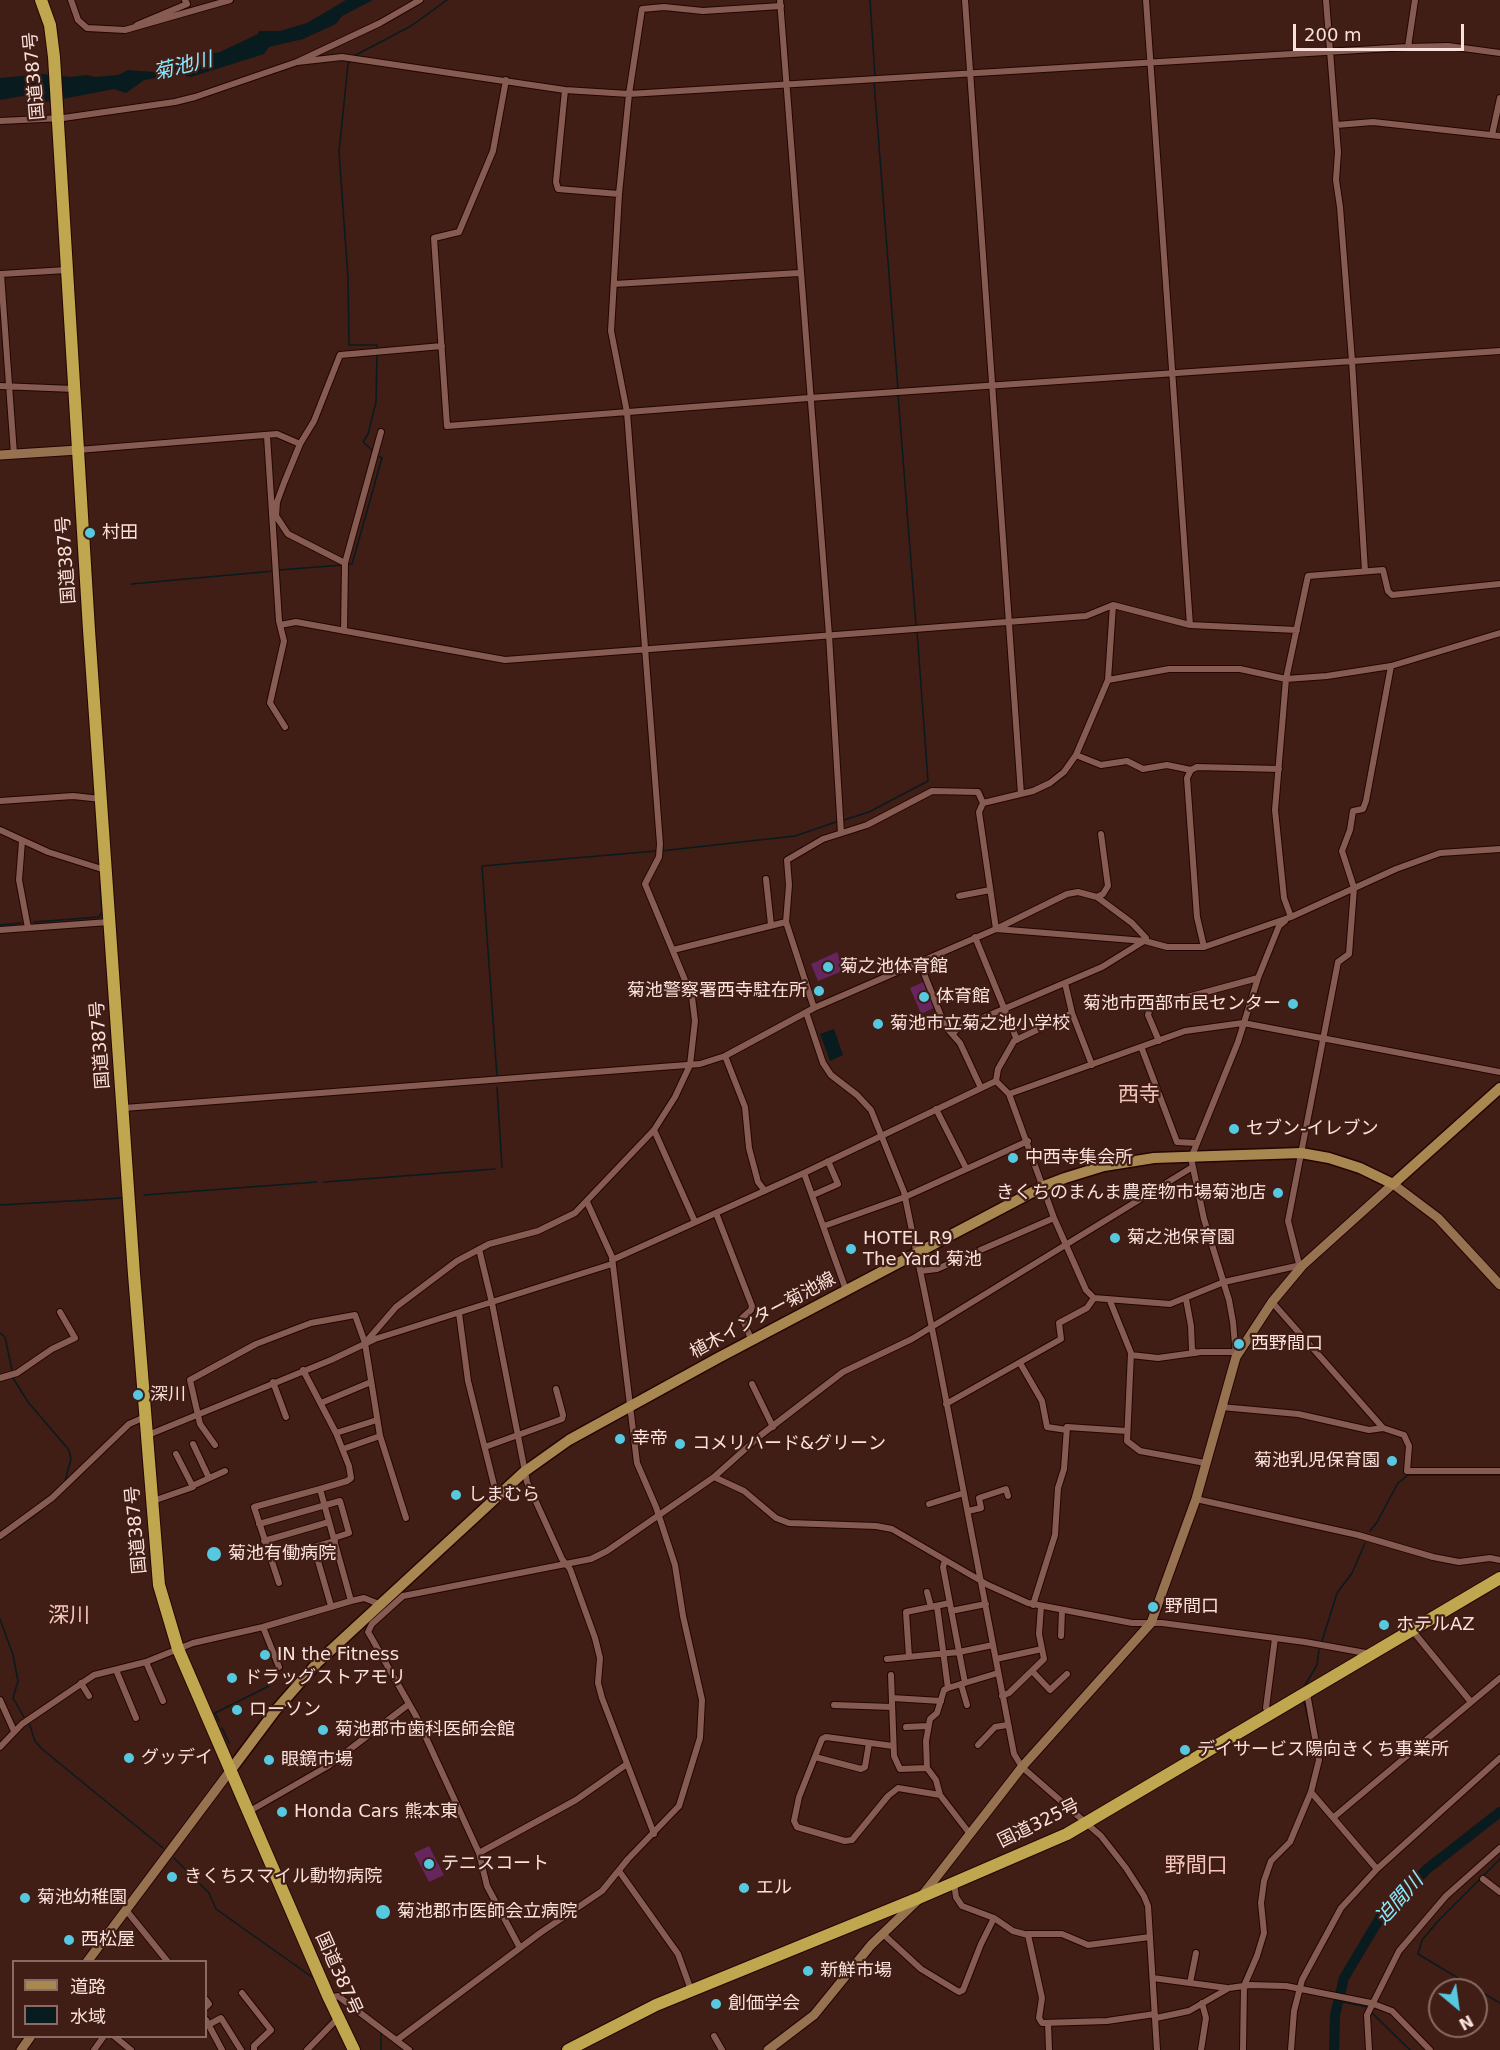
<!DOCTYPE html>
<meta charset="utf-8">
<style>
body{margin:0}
#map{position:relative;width:1500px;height:2050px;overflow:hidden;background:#401d15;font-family:"DejaVu Sans","Noto Sans JP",sans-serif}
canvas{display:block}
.legend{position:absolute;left:12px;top:1960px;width:195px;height:78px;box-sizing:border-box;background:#401d15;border:2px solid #8a6b64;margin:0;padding:8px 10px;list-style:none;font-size:18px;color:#fae1db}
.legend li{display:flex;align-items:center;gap:12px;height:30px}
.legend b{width:30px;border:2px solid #8a6b64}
.north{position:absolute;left:1428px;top:1978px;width:60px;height:60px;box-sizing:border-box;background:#401d15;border:2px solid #8a6b64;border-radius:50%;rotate:151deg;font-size:16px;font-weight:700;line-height:24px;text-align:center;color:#fae1db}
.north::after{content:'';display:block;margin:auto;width:21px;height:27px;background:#56c9e1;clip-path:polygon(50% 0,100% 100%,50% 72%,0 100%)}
.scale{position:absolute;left:1293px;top:24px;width:171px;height:27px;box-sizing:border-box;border:3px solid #fae1db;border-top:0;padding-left:8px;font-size:18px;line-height:21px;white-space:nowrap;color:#fae1db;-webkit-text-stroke:4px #401d15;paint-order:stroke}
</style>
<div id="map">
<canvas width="1500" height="2050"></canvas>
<ul class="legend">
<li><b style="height:8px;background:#a88850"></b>道路</li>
<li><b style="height:16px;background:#081b1f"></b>水域</li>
</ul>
<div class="north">N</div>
<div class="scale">200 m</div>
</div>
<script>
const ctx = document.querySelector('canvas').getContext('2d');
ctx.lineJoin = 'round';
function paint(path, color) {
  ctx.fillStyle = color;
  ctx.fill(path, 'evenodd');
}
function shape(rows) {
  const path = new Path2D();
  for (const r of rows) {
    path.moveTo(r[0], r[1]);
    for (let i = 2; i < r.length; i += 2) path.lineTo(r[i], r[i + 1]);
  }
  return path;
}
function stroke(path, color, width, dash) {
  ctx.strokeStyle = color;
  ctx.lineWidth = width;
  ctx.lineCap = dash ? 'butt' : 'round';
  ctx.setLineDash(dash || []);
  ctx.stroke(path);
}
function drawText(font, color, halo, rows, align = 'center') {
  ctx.font = font + ' "DejaVu Sans","Noto Sans JP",sans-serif';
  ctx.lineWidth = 4.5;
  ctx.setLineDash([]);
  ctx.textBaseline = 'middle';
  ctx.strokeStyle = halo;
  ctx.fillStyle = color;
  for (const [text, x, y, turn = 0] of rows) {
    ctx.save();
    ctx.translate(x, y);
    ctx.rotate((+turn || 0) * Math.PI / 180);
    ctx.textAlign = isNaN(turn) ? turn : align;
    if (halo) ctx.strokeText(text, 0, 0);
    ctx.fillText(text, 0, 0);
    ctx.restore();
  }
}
const green = shape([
 [837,952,845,970,818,981,811,964],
 [928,980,938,1006,921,1014,910,988],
 [429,1846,444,1875,429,1882,414,1853]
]);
const water = shape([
 [346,0,373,0,342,16,336,24,303,39,269,47,264,54,191,77,177,74,144,80,126,93,114,89,46,102,22,96,0,100,0,78,42,74,70,77,87,75,95,77,118,75,128,70,154,72,177,63,194,63,208,54,220,52,258,34,259,31,280,31,307,23],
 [834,1029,843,1055,830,1061,820,1034]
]);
const stream = shape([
 [870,0,875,76],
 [354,56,411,26,447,0],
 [351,60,348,64,339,152,348,278,349,345,377,345,377,349],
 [874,81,898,390],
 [898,394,916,626],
 [372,450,363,442,368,434,376,402,377,354],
 [347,564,352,564,382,458,378,456],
 [279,570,343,565],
 [131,584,274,571],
 [844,820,869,812,928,781,917,631],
 [661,851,795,836,839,821],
 [34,922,99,917,102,912,100,881],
 [0,925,21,923],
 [497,1076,482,866,656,851],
 [497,1087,502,1168],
 [324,1182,495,1169],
 [144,1195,317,1182],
 [0,1205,122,1198],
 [0,1333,5,1337,12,1370],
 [13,1378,28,1402,69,1450,71,1459,65,1481],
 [49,1496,57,1489],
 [1370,1531,1377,1522,1398,1483,1408,1475,1500,1475],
 [0,1540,42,1510],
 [0,1619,13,1655,18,1681,13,1698,25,1719],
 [1322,1641,1337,1593,1352,1573,1365,1543],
 [1304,1687,1317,1665,1319,1650],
 [1304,1701,1311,1731],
 [219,1721,215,1713,269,1686],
 [29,1723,35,1741,42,1749,163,1848],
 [222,1728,229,1743],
 [174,1858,209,1893,216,1909,312,1977],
 [1500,1859,1439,1920,1422,1940,1418,1954,1500,2003],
 [1242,1982,1249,1966],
 [1338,2001,1367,2007],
 [1372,2013,1410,2050],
 [381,2050,381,2034]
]);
const river = shape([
 [1334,2050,1335,2015,1344,1978,1381,1916,1427,1869,1500,1812]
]);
const street = shape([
 [71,0,78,20,87,28,125,30,230,0],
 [780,0,829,635,841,833],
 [965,0,1021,794],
 [1146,0,1190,625],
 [1326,0,1338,152,1336,180,1340,207,1352,361,1365,571],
 [137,25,187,4,185,0],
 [1408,47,1415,0],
 [297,62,342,57,565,90,629,94,1408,47,1448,46,1500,53],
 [506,80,493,151,459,232,434,238,447,426,809,398,1500,351],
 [565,90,556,182,558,189,619,194],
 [0,121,63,118,175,102,195,97,297,62,380,23,420,0],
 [1336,125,1373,122,1500,136],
 [1492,135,1500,98],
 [614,284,799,273],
 [0,386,74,389],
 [267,436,279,621,284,641,270,703,285,727],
 [78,450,277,434,300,444],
 [14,454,1,274,66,270],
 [272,516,276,516,277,502,284,483,300,444,314,421,340,355,442,346],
 [276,516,288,534,345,563],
 [280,625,296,622,505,660,1086,616,1113,605,1190,625,1297,630],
 [344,631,345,563,381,432],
 [1108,680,1169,669,1240,669,1286,679,1327,676,1391,666,1500,633],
 [1076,755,1101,765,1127,761,1143,769,1167,765,1191,770],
 [0,801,73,796,101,799],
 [0,830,48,852,105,870],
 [22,841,19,880,28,928],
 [766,879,771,925],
 [959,896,990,890],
 [1097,897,1132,923,1146,938,1145,941],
 [1291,917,1284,898,1275,810,1286,679,1308,576,1383,570,1388,591,1392,595,1500,584],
 [996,929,1145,941,1167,947,1204,947,1291,917,1396,869,1440,853,1500,849],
 [996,929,979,812,983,803,1033,791,1050,783,1064,772,1076,755,1108,680,1113,605],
 [0,930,109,922],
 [975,937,1017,1040],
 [1204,947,1197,917,1187,778,1191,770,1197,767,1279,769],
 [673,950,786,922],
 [919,961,945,1026,960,1043,981,1088],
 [1065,983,1072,1013],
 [814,1008,786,922,789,885,787,860,823,839,867,825,932,791,978,792,983,803],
 [806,1012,823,1063,831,1075,857,1095,871,1110,904,1192,937,1353,1014,1754,1022,1767,1101,1836,1126,1868,1144,1896,1148,1906,1157,2050],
 [953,1034,957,1029,1102,967,1144,941],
 [1159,1041,1148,1015,1150,1007,1258,978],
 [1142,1049,1177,1142,1195,1143],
 [725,1056,745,1107,749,1148,758,1182,765,1191],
 [996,1081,1009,1094,1054,1218,1086,1290,1094,1298,1170,1304,1224,1282,1301,1265],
 [996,1081,998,1069,1014,1041,1072,1013,1092,1065],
 [1009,1094,1185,1031,1243,1023,1500,1072],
 [124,1108,700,1064,725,1056,814,1008,996,929,1067,894,1078,892,1097,897,1103,894,1108,886,1101,834],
 [936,1109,966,1168],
 [654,1130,695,1222],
 [804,1173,846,1290],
 [813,1195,838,1184,828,1161],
 [716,1213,752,1306,751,1310,742,1318,752,1341],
 [824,1226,905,1197,1028,1141],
 [479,1249,492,1303,527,1482,562,1559,570,1569,595,1638,600,1658,598,1683,602,1698,654,1834],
 [612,1260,804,1173,996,1081],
 [1299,1264,1288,1221,1338,962,1349,954,1354,888,1342,851,1350,830,1353,811,1363,809,1366,801,1391,666],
 [920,1271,937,1269,1054,1218],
 [1186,1299,1191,1326,1192,1350,1196,1353],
 [1110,1301,1131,1353,1127,1441,1140,1451,1205,1463],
 [1272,1302,1383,1428],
 [459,1313,468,1381,497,1497],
 [365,1343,396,1307,457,1261,489,1244,538,1231,575,1213,654,1130,675,1097,690,1065,695,1021,692,997,645,884,659,857,660,844,627,412,611,331,619,194,629,94,642,9,664,7,703,11,781,6],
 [1131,1355,1158,1358,1201,1352,1235,1352],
 [1236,1356,1233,1322,1229,1300,1204,1219,1191,1158,1238,1042,1258,978,1279,926,1285,921],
 [1020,1363,1042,1401,1047,1427,1067,1430],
 [303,1370,336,1433,349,1466,351,1478,347,1481,320,1489,351,1601],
 [0,1378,17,1373,52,1349,75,1338,60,1312],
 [273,1382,286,1417],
 [752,1384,773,1427],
 [321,1403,371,1382],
 [946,1404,1061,1339,1059,1323,1087,1308,1094,1298],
 [1221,1407,1298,1414,1369,1430,1383,1428,1404,1435,1409,1446,1407,1471,1500,1471],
 [336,1433,377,1420],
 [148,1435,331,1360,375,1339,612,1264],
 [193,1444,209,1478],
 [215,1445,200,1424,190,1380,256,1344,311,1323,355,1315,365,1343,380,1436,406,1518],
 [485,1447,562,1419,563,1415,556,1389],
 [343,1449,380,1436],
 [714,1477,744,1491,776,1518,789,1523,876,1526,892,1529,988,1585,1028,1603,1132,1623,1162,1623,1305,1642,1371,1654],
 [192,1486,225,1471],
 [1196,1499,1358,1535,1433,1557,1459,1562,1490,1558,1500,1560],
 [153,1501,193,1487,176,1454],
 [929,1504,964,1493],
 [968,1511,981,1508,979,1498,1006,1489,1008,1496],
 [259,1524,340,1501,349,1533,334,1538],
 [0,1536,52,1498,129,1424,145,1417],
 [264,1541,329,1522],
 [945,1560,943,1567,965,1683],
 [279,1583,254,1507,320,1489],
 [927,1592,931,1607],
 [1033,1605,1055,1535,1058,1488,1064,1469,1067,1427,1127,1431],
 [331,1606,314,1547,335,1541],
 [937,1606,948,1688],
 [951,1611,986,1604],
 [263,1627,279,1667],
 [1412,1630,1471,1702],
 [1061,1636,1062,1610],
 [909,1657,906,1612,950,1603],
 [887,1659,959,1652,993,1645],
 [996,1659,1042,1649],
 [146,1662,163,1701],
 [116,1670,136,1718],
 [1032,1671,1050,1690,1067,1674],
 [891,1675,894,1756,900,1769,927,1768],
 [81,1683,89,1696],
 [961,1684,967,1705],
 [1002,1696,1009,1693,1044,1659,1039,1634,1041,1606],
 [892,1698,941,1701],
 [0,1700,14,1731],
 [834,1705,892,1707],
 [1269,1714,1266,1708,1275,1638],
 [906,1727,928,1726],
 [978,1745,995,1727,1007,1725],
 [893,1746,826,1737,822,1739,799,1797,794,1821,797,1827,845,1841,852,1840,888,1796,898,1788,940,1795,970,1834],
 [0,1747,22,1724,94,1675,146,1662,193,1643,263,1627,351,1601,364,1598,379,1604],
 [815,1757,861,1769,865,1767,869,1743],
 [1311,1792,1377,1869],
 [940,1795,936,1780,927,1768,926,1741,930,1719,937,1713,944,1690,948,1688,998,1673],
 [248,1812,328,1766,409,1704],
 [1334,1817,1500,1678],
 [479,1853,576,1800,627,1764],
 [619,1871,678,1954,691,1990],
 [1483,1879,1500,1892],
 [954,1883,956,1897,962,1906,994,1918,1013,1931,1028,1935,1042,1998,1039,2018,1042,2023,1107,2021,1155,2014],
 [126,1910,168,1962],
 [883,1934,921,1969,959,1992,963,1990,981,1944,994,1918],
 [1027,1934,1062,1934,1088,1945,1150,1937],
 [520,1948,487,1886,479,1853,416,1716,371,1637,368,1632,372,1624,403,1596,591,1559,607,1551,714,1477,761,1435,843,1372,912,1339,1191,1168],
 [1153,1978,1227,1988],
 [1190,1983,1196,1953],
 [242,1993,271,2030,254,2046,254,2050],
 [329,1998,338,1996,409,2050],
 [206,2000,209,2004,206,2007],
 [1156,2018,1189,2011,1229,1988,1251,1985,1286,1986,1371,2003,1392,2011,1430,2050],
 [206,2020,222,2050],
 [1048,2023,1049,2050],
 [208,2025,221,2018,241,2050],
 [114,2036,131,2050],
 [714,2036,722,2050],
 [397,2040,540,1933,602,1891,628,1859,679,1806,700,1738,702,1700,683,1616,675,1565,656,1507,637,1463,612,1257,587,1202],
 [94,2050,104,2036],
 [307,2050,338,2018],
 [1201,2050,1206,2018,1202,2003],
 [1243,2050,1244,1986,1257,1956,1264,1933,1261,1903,1264,1881,1271,1861,1290,1842,1311,1792,1319,1760,1307,1693],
 [1291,2050,1294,2011,1302,1980,1341,1908,1377,1869,1500,1758],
 [1369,2050,1367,2015,1399,1951,1446,1896,1500,1848]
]);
const secondary = shape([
 [0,455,78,450],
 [87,1962,230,1771],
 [21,2050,31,2036],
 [768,2050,814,2015,871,1945,921,1897,1022,1767,1151,1623,1196,1499,1236,1357,1272,1302,1302,1266,1393,1184,1438,1218,1500,1285]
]);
const primary = shape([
 [230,1771,275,1711,318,1662,524,1472,569,1440,718,1358,1044,1186,1065,1178,1104,1166,1154,1158,1301,1153,1329,1158,1360,1168,1393,1184,1500,1088]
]);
const highway = shape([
 [41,0,50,25,54,57,89,630,134,1274,159,1585,178,1649,329,1998,354,2050],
 [568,2050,656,2005,921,1897,1067,1834,1500,1578]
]);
const markers = [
 [90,533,6,"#56c9e1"],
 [828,967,6,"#56c9e1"],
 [819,991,6,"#56c9e1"],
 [924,997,6,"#56c9e1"],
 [1293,1004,6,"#56c9e1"],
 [878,1024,6,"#56c9e1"],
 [1234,1129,6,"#56c9e1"],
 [1013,1158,6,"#56c9e1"],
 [1278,1193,6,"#56c9e1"],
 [1115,1238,6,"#56c9e1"],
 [851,1249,6,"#56c9e1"],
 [1239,1344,6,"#56c9e1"],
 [138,1395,6,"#56c9e1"],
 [620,1439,6,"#56c9e1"],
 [680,1444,6,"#56c9e1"],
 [1392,1461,6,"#56c9e1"],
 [456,1495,6,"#56c9e1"],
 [214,1554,8,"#56c9e1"],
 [1153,1607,6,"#56c9e1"],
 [1384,1625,6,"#56c9e1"],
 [265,1655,6,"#56c9e1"],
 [232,1678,6,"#56c9e1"],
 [237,1710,6,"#56c9e1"],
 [323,1730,6,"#56c9e1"],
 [1185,1750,6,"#56c9e1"],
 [129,1758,6,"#56c9e1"],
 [269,1760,6,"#56c9e1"],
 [282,1812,6,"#56c9e1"],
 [429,1864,6,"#56c9e1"],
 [172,1877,6,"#56c9e1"],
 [744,1888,6,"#56c9e1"],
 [25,1898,6,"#56c9e1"],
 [383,1912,8,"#56c9e1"],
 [69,1940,6,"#56c9e1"],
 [808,1971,6,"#56c9e1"],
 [716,2004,6,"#56c9e1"]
];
const streetNames = [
 ["国道387号",35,76,-95],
 ["国道387号",67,560,-94],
 ["国道387号",101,1045,-94],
 ["植木インター菊池線",763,1316,-28],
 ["国道387号",137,1530,-95],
 ["国道325号",1039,1824,-26],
 ["国道387号",338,1974,66]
];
const poiNames = [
 ["村田",102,533],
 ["菊之池体育館",840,967],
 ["菊池警察署西寺駐在所",807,991,"right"],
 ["体育館",936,997],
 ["菊池市西部市民センター",1281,1004,"right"],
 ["菊池市立菊之池小学校",890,1024],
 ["セブン-イレブン",1246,1129],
 ["中西寺集会所",1025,1158],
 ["きくちのまんま農産物市場菊池店",1266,1193,"right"],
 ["菊之池保育園",1127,1238],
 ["HOTEL R9",863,1239],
 ["The Yard 菊池",863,1260],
 ["西野間口",1251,1344],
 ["深川",150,1395],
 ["幸帝",632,1439],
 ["コメリハード&グリーン",692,1444],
 ["菊池乳児保育園",1380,1461,"right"],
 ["しまむら",468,1495],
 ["菊池有働病院",228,1554],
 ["野間口",1165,1607],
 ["ホテルAZ",1396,1625],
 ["IN the Fitness",277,1655],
 ["ドラッグストアモリ",244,1678],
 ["ローソン",249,1710],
 ["菊池郡市歯科医師会館",335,1730],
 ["デイサービス陽向きくち事業所",1197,1750],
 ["グッデイ",141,1758],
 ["眼鏡市場",281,1760],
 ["Honda Cars 熊本東",294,1812],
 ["テニスコート",441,1864],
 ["きくちスマイル動物病院",184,1877],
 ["エル",756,1888],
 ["菊池幼稚園",37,1898],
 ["菊池郡市医師会立病院",397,1912],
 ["西松屋",81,1940],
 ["新鮮市場",820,1971],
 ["創価学会",728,2004]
];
const waterNames = [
 ["菊池川",183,67,-14],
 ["迫間川",1400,1900,-48]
];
const quarterNames = [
 ["西寺",1139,1096],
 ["深川",69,1617],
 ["野間口",1196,1867]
];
paint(green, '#66255d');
paint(water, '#081b1f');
stroke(stream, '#081b1f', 1.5);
stroke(river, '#081b1f', 10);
stroke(street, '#250502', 8);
stroke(secondary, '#250502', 11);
stroke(primary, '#250502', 13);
stroke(highway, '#250502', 14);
stroke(street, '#855b52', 6);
stroke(secondary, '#967251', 9);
stroke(primary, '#a88850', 10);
stroke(highway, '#bfa64f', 12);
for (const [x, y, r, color] of markers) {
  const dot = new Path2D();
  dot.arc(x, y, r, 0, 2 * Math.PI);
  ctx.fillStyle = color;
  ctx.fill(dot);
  stroke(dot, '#401d15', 2);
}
drawText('18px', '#fae1db', '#401d15', streetNames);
drawText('18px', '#fae1db', '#401d15', poiNames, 'left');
drawText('italic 20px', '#88eaff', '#401d15', waterNames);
drawText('21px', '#f6c5ba', '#401d15', quarterNames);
</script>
